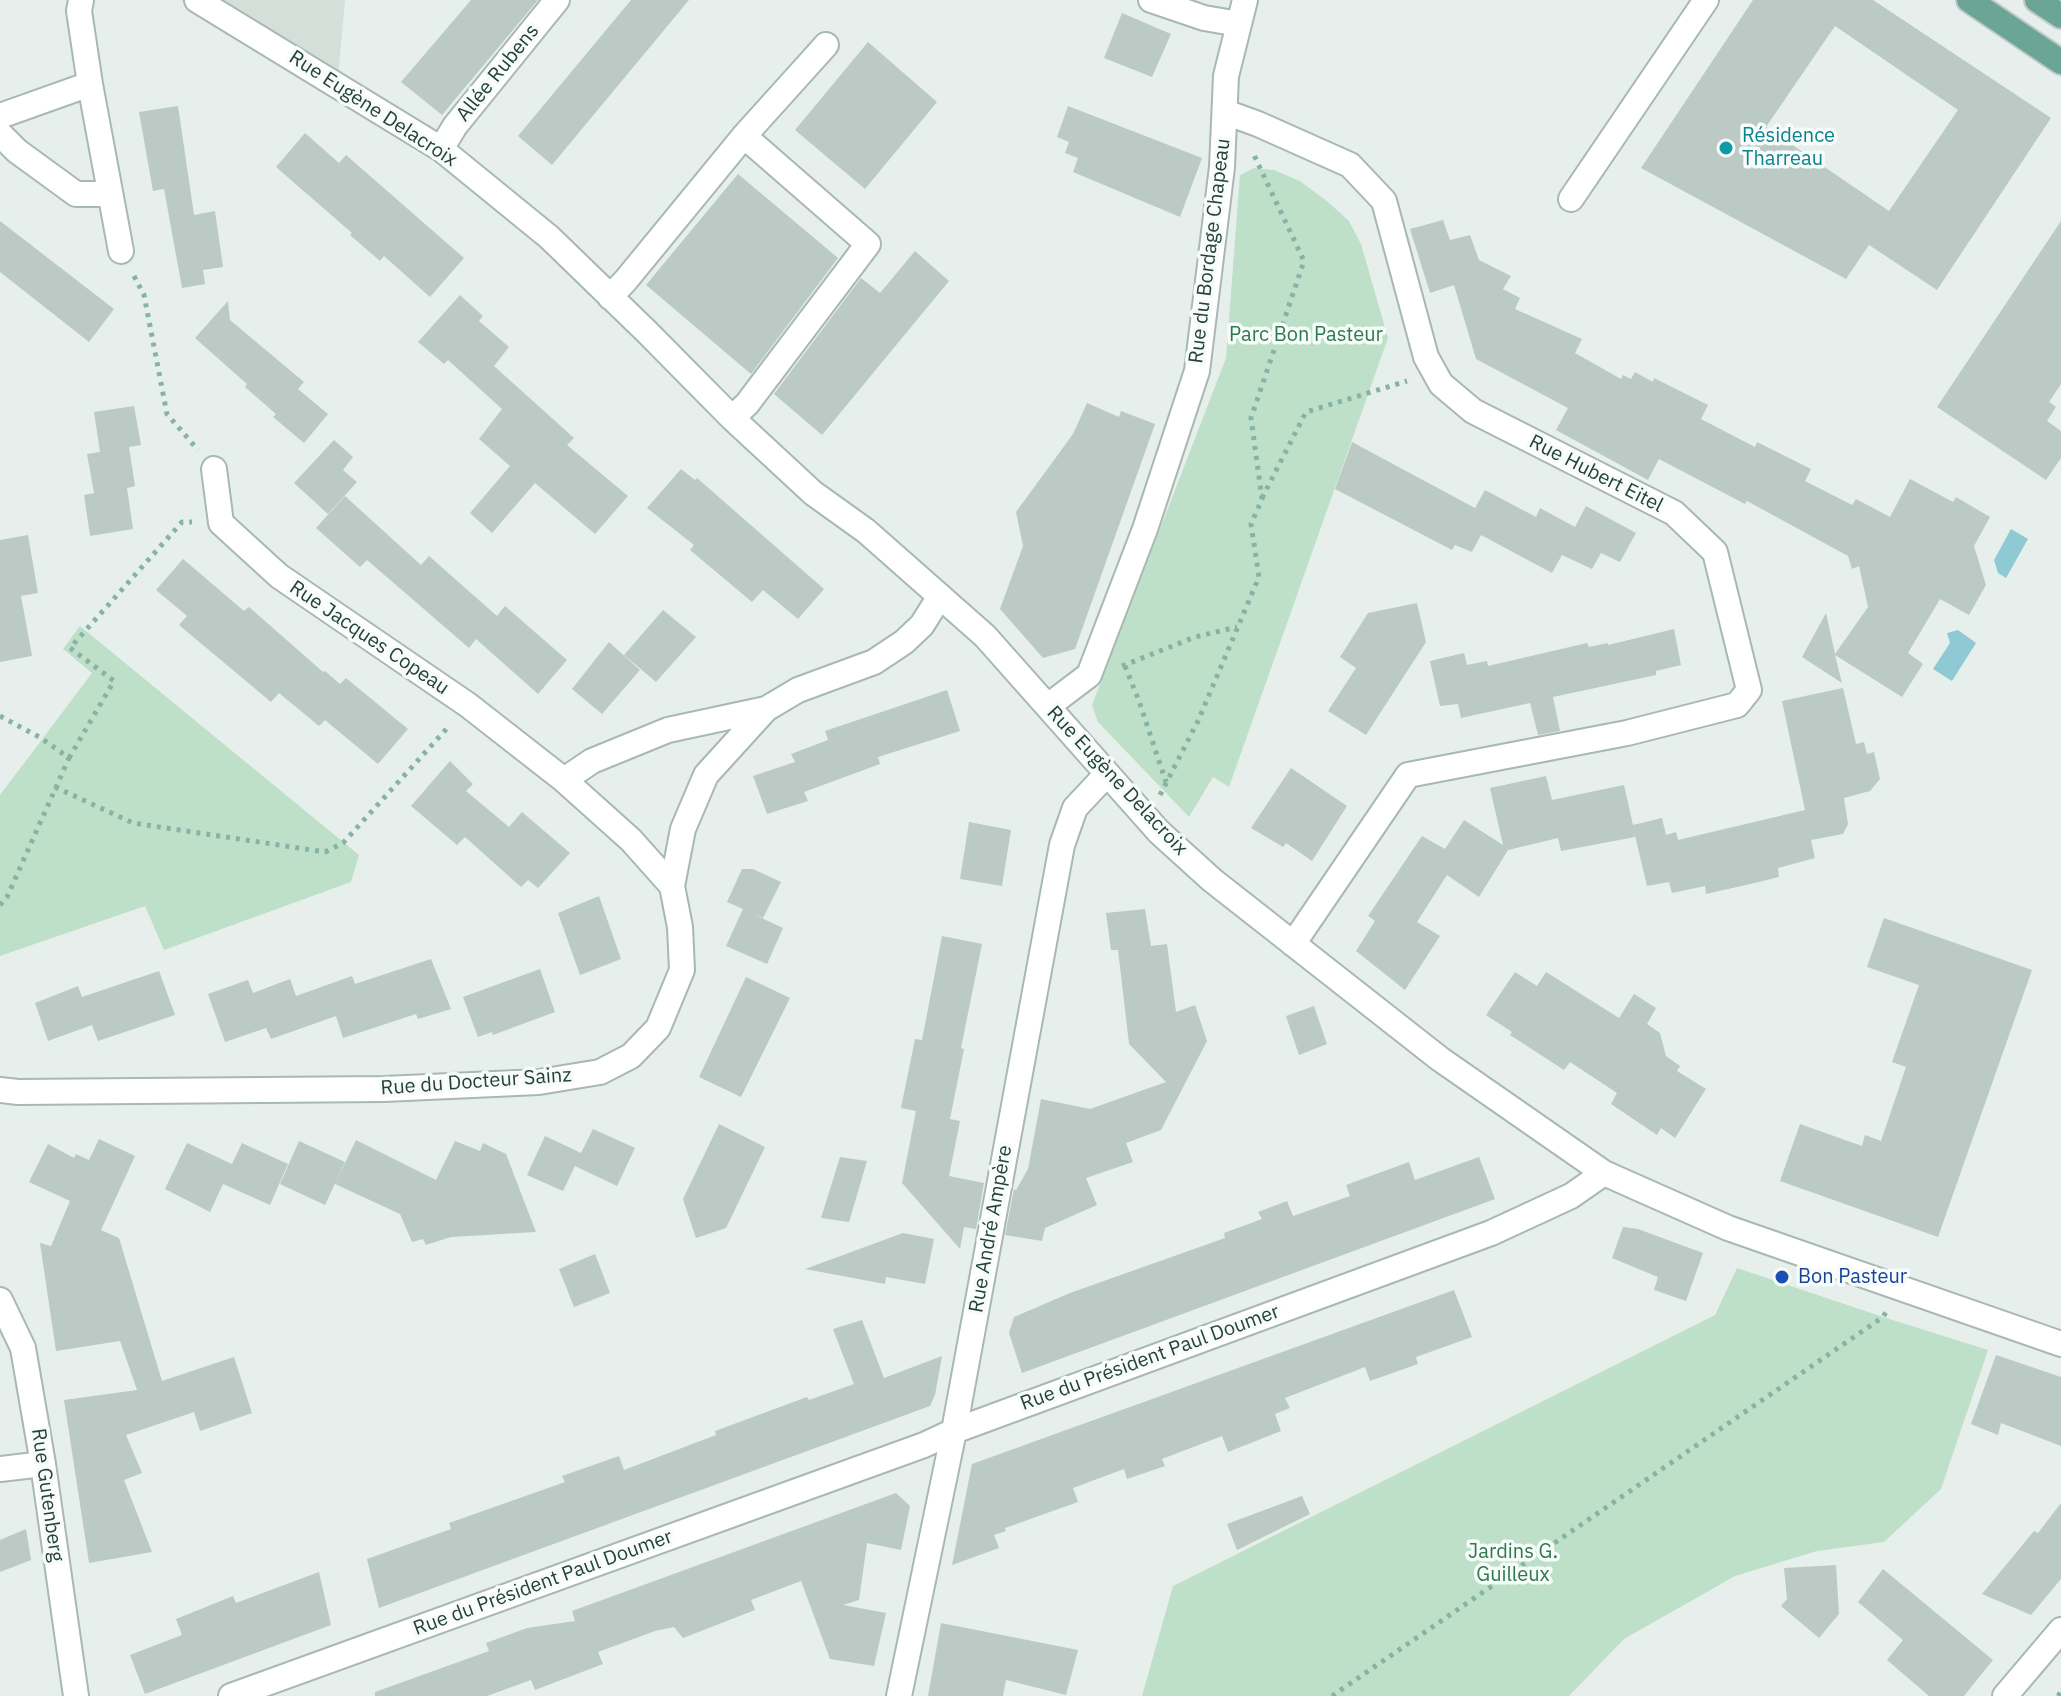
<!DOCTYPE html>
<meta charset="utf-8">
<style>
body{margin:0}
canvas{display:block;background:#e6efeb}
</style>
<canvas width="2061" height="1696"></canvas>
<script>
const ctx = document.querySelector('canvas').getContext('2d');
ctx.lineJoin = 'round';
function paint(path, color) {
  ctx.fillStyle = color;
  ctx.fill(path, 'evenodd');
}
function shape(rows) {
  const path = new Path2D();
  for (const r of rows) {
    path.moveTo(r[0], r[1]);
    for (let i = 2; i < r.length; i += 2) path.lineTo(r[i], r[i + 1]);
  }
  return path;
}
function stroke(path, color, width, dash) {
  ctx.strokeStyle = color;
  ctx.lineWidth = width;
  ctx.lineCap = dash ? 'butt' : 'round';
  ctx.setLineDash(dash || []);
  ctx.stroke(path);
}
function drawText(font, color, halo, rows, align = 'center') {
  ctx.font = font + ' "IBM Plex Sans",sans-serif';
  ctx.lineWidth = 7;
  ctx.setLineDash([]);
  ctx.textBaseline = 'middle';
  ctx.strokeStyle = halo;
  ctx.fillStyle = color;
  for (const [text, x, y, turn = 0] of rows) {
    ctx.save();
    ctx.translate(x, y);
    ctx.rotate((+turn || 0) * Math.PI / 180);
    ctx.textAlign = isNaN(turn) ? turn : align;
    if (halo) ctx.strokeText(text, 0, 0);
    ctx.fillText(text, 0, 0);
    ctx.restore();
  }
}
const built = shape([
 [180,0,345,0,337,88]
]);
const green = shape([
 [1254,168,1274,170,1300,181,1328,202,1349,221,1361,244,1388,338,1229,787,1213,777,1189,817,1098,722,1092,705,1226,358,1240,175],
 [80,626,359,855,351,882,164,950,145,906,0,956,0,795,92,673,63,649],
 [1737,1268,1883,1317,1988,1350,1941,1489,1884,1542,1817,1551,1735,1576,1624,1639,1569,1696,1142,1696,1173,1586,1715,1315]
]);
const water = shape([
 [2011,529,2028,539,2006,578,1998,573,1994,560],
 [1958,630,1976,643,1952,681,1933,669,1950,643,1947,633]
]);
const building = shape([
 [471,0,538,0,442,115,401,82],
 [631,0,689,0,552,165,518,136],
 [1753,0,1873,0,2051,118,1937,290,1869,245,1846,279,1641,168],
 [1835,26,1958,110,1889,211,1766,127],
 [1122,13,1171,34,1152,77,1104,58],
 [868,42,937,102,865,189,795,130],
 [178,106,194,215,215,211,223,267,203,270,205,284,182,288,164,189,153,191,139,112],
 [1068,106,1202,158,1180,217,1073,172,1078,158,1065,153,1069,142,1057,137],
 [305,133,339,163,346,155,464,258,430,297,384,256,380,261,350,235,352,233,322,207,276,167],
 [738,174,838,258,751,374,646,285],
 [1443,220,1450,240,1470,235,1479,260,1511,276,1503,289,1520,298,1515,309,1582,339,1575,353,1621,379,1623,375,1631,379,1635,372,1653,382,1654,378,1708,405,1701,419,1755,447,1757,442,1811,469,1805,481,1852,505,1856,499,1890,517,1910,479,1953,502,1956,497,1990,517,1974,546,1986,585,1969,615,1940,599,1908,653,1923,664,1902,697,1835,655,1842,683,1802,657,1826,613,1835,654,1868,607,1859,566,1852,569,1848,556,1747,501,1745,504,1659,459,1648,480,1556,430,1568,408,1476,359,1454,285,1430,293,1410,229],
 [0,221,114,309,89,342,0,272],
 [2061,221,2061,384,2049,402,2056,407,2047,421,2061,431,2061,458,2046,480,1937,407],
 [915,251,949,281,822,435,774,394,861,278,880,293],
 [460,295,483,316,479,321,509,347,494,366,574,438,567,445,628,496,595,534,535,483,492,533,470,513,510,466,479,439,502,409,448,360,444,364,418,342],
 [228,301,230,320,304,382,298,389,328,414,304,443,273,417,276,414,245,387,247,384,195,338],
 [1087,403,1119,417,1121,411,1155,424,1075,649,1043,658,1000,609,1023,546,1016,512,1073,434],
 [134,406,141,445,129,447,135,486,127,488,133,529,90,536,84,495,94,493,87,454,100,452,94,412],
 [334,440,353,457,343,470,357,482,328,514,294,483],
 [1352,442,1475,508,1485,490,1536,517,1540,508,1575,527,1586,506,1636,533,1620,562,1601,553,1592,569,1562,555,1552,573,1481,535,1472,552,1455,545,1452,550,1335,489],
 [681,469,695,480,697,478,824,589,798,619,763,590,752,602,690,550,694,545,647,508],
 [345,496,421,565,429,556,497,616,505,606,567,660,538,694,476,639,469,648,367,560,360,567,316,528],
 [28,535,38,593,21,596,32,656,0,662,0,540],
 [183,559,244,611,249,607,323,672,325,671,340,684,346,678,408,729,378,764,325,720,319,726,279,693,271,702,179,625,187,616,156,590],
 [1417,603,1426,642,1366,735,1328,711,1356,668,1340,657,1368,613],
 [663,610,696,637,656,682,624,655],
 [1674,629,1681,665,1656,671,1656,675,1553,697,1560,731,1538,735,1530,703,1461,718,1458,704,1440,706,1430,661,1464,653,1467,665,1487,661,1488,666,1587,643,1589,647,1608,643,1608,645],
 [609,642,640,670,602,714,572,689],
 [1843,688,1856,744,1864,742,1867,754,1874,752,1880,779,1870,791,1844,798,1848,824,1843,834,1811,840,1815,858,1778,868,1779,877,1759,882,1706,894,1705,886,1672,893,1669,882,1647,886,1633,827,1635,837,1561,851,1558,838,1508,850,1479,897,1447,875,1417,922,1440,936,1405,990,1356,951,1375,921,1368,916,1422,836,1445,849,1464,820,1503,845,1490,788,1546,776,1552,800,1624,785,1633,825,1662,818,1666,835,1676,832,1678,840,1805,810,1782,701],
 [947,690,960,731,878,757,880,764,804,792,808,801,767,814,753,776,795,762,791,754,828,740,825,731],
 [450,761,473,784,466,791,509,827,522,812,570,853,538,888,528,880,521,887,465,837,457,845,411,806],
 [1291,768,1347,806,1312,861,1286,843,1283,847,1251,828],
 [969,822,1011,830,1002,886,960,879],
 [742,869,753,869,781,882,763,918,751,913,783,928,767,964,726,946,743,909,727,902],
 [599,896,621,959,580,975,558,913],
 [1145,909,1151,946,1167,944,1176,1012,1195,1005,1207,1041,1161,1130,1126,1143,1133,1162,1086,1178,1097,1205,1045,1228,1042,1241,1005,1235,1014,1189,1016,1190,1028,1169,1041,1099,1090,1109,1166,1082,1129,1044,1118,950,1111,950,1106,913],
 [1884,918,2032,970,1938,1237,1780,1181,1800,1124,1862,1146,1865,1135,1881,1141,1906,1067,1892,1062,1919,985,1867,967],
 [942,936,982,944,961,1048,964,1049,950,1119,960,1121,949,1176,984,1183,976,1229,964,1227,960,1249,902,1183,916,1111,901,1108,915,1039,922,1040],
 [431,959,451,1009,418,1019,416,1014,343,1038,336,1016,271,1039,266,1028,225,1042,208,994,248,980,253,993,290,979,296,996,352,976,355,984],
 [540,969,555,1012,493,1035,492,1032,478,1037,463,997],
 [159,971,175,1015,98,1041,92,1025,48,1041,35,1003,78,986,82,997],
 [1515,972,1537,986,1546,972,1619,1018,1634,994,1656,1008,1647,1024,1660,1033,1666,1056,1680,1066,1677,1071,1706,1089,1675,1138,1661,1128,1657,1135,1611,1104,1617,1093,1570,1062,1564,1070,1510,1035,1512,1032,1486,1015],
 [746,977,790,998,741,1097,699,1077],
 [1314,1006,1327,1044,1299,1055,1286,1016],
 [719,1124,765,1147,726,1228,696,1238,683,1199],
 [593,1129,635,1148,617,1186,575,1166,563,1191,527,1175,545,1136,581,1153],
 [99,1139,135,1156,101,1230,119,1238,162,1381,234,1357,252,1413,200,1431,194,1412,126,1435,142,1473,124,1480,152,1552,89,1563,64,1400,137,1390,120,1341,56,1351,40,1243,51,1246,70,1201,29,1182,48,1144,74,1158,76,1154,89,1160],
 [356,1140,436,1180,455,1141,480,1151,483,1143,506,1154,536,1232,451,1237,426,1245,423,1239,412,1242,400,1214,335,1184],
 [299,1141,345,1162,325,1205,280,1184],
 [187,1143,232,1164,242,1143,288,1164,270,1205,223,1184,210,1212,165,1189],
 [840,1157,867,1161,849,1222,821,1218],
 [1479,1157,1495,1199,1022,1373,1009,1333,1014,1317,1070,1293,1225,1238,1224,1233,1262,1219,1258,1212,1287,1201,1293,1216,1350,1196,1346,1185,1409,1162,1415,1180],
 [1623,1227,1638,1229,1703,1253,1686,1301,1654,1290,1658,1277,1612,1258],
 [903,1233,934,1239,925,1284,886,1277,885,1284,805,1269],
 [595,1254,610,1293,574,1307,559,1269],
 [1454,1290,1472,1337,1416,1357,1418,1364,1370,1381,1365,1367,1285,1398,1290,1408,1275,1414,1281,1431,1228,1452,1222,1436,1162,1459,1165,1466,1127,1479,1124,1469,1073,1488,1078,1502,1005,1528,1006,1531,994,1535,999,1548,952,1565,972,1464],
 [862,1320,884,1378,942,1356,935,1395,930,1406,379,1608,367,1559,451,1529,449,1523,565,1482,562,1476,619,1456,624,1470,716,1435,715,1431,807,1397,809,1400,854,1384,833,1329],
 [1996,1355,2061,1377,2061,1446,2001,1423,1998,1435,1971,1424],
 [896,1493,910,1506,901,1550,867,1543,859,1600,843,1605,886,1613,874,1666,830,1659,801,1581,751,1600,755,1610,683,1638,674,1627,655,1631,598,1652,603,1664,535,1690,531,1680,487,1696,375,1696,375,1692,489,1651,486,1643,527,1628,575,1621,572,1611],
 [1302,1496,1310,1514,1237,1550,1227,1524],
 [2061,1503,2061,1579,2031,1615,1982,1594,2034,1531,2038,1533],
 [26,1529,31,1560,0,1572,0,1540],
 [1836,1565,1839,1614,1819,1638,1781,1606,1787,1599,1784,1568],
 [1883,1569,1993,1660,1964,1696,1929,1696,1887,1660,1903,1640,1858,1602],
 [319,1572,331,1625,145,1694,130,1655,182,1635,176,1619,233,1596,236,1603],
 [941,1623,1078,1650,1066,1695,1006,1680,1003,1696,928,1696]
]);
const path = shape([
 [134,276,144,295,167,414,198,450],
 [1262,498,1306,412,1407,381],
 [1122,666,1195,637,1237,627],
 [1125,666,1139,701,1166,782],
 [0,716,41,738,69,758,7,897,0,905],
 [69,758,114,681,70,648,182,522,192,522],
 [55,787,133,823,325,852,343,843,450,725],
 [1160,795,1198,721,1259,577,1251,524,1262,499,1251,418,1304,261,1253,153],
 [1332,1696,1883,1317,1886,1312],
 [2058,1696,2061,1692]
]);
const minor = shape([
 [81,0,79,11,90,84,121,251],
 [197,0,441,149,549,237,647,332,732,418,813,493,866,531,985,636,1159,832,1212,880,1440,1059,1604,1173,1728,1228,2061,1344],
 [1151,0,1204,18,1239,24],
 [1225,112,1258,124,1350,165,1384,201,1426,357,1441,384,1473,411,1674,513,1715,552,1749,690,1737,705,1627,733,1408,775,1293,944],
 [0,116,90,84],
 [0,134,17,151,76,194,110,194],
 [441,149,455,126,557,0],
 [1571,199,1706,0],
 [610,297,626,280,744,136,826,45],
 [732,418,747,404,868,244,744,136],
 [214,469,221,523,279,576,468,705,564,780,631,840,672,886],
 [1048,706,1089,675,1145,529,1197,371,1222,167,1226,76,1245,0],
 [564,780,592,761,668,730,766,709],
 [0,1090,18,1092,384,1089,539,1082,600,1072,631,1056,658,1028,682,970,680,927,672,886,683,829,706,775,766,709,798,690,874,662,904,642,922,625,940,596],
 [0,1300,23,1348,43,1464,76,1696],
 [0,1469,43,1464],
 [231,1696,924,1445,954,1431,1491,1233,1571,1196,1604,1173],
 [899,1696,954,1431,1062,845,1075,808,1106,775],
 [2005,1696,2061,1630]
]);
const major = shape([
 [1969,0,2061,62],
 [2037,0,2061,16]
]);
const markers = [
 [1726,148,8,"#0f9aa8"],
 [1782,1277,8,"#1a4fb4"]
];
const streetNames = [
 ["Allée Rubens",498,73,-51],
 ["Rue Eugène Delacroix",373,109,33],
 ["Rue du Bordage Chapeau",1210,251,-83],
 ["Rue Hubert Eitel",1596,474,27],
 ["Rue Jacques Copeau",369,638,34],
 ["Rue Eugène Delacroix",1117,781,47],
 ["Rue du Docteur Sainz",476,1082,-4],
 ["Rue André Ampère",991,1229,-80],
 ["Rue du Président Paul Doumer",1150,1358,-20],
 ["Rue Gutenberg",47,1495,82],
 ["Rue du Président Paul Doumer",543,1583,-20]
];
const cultureNames = [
 ["Résidence",1742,136],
 ["Tharreau",1742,159]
];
const parkNames = [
 ["Parc Bon Pasteur",1306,335],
 ["Jardins G.",1513,1552],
 ["Guilleux",1513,1575]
];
const transitNames = [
 ["Bon Pasteur",1798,1277]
];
paint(built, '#d4dfda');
paint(green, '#bfe0c8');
paint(water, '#8ec9d4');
paint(building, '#bbcac4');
stroke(minor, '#a8b8b2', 28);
stroke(major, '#c2cac8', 28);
stroke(path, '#86b3a5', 5, [4, 6]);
stroke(minor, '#fff', 24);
stroke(major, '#6aa596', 24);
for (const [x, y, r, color] of markers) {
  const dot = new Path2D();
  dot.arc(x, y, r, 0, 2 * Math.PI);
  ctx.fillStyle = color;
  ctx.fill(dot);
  stroke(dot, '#f7fbf9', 3);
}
drawText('20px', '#24423a', '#f7fbf9', streetNames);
drawText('20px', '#0d838f', '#f7fbf9', cultureNames, 'left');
drawText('20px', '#2d7a4b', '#f7fbf9', parkNames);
drawText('20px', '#164399', '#f7fbf9', transitNames, 'left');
</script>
